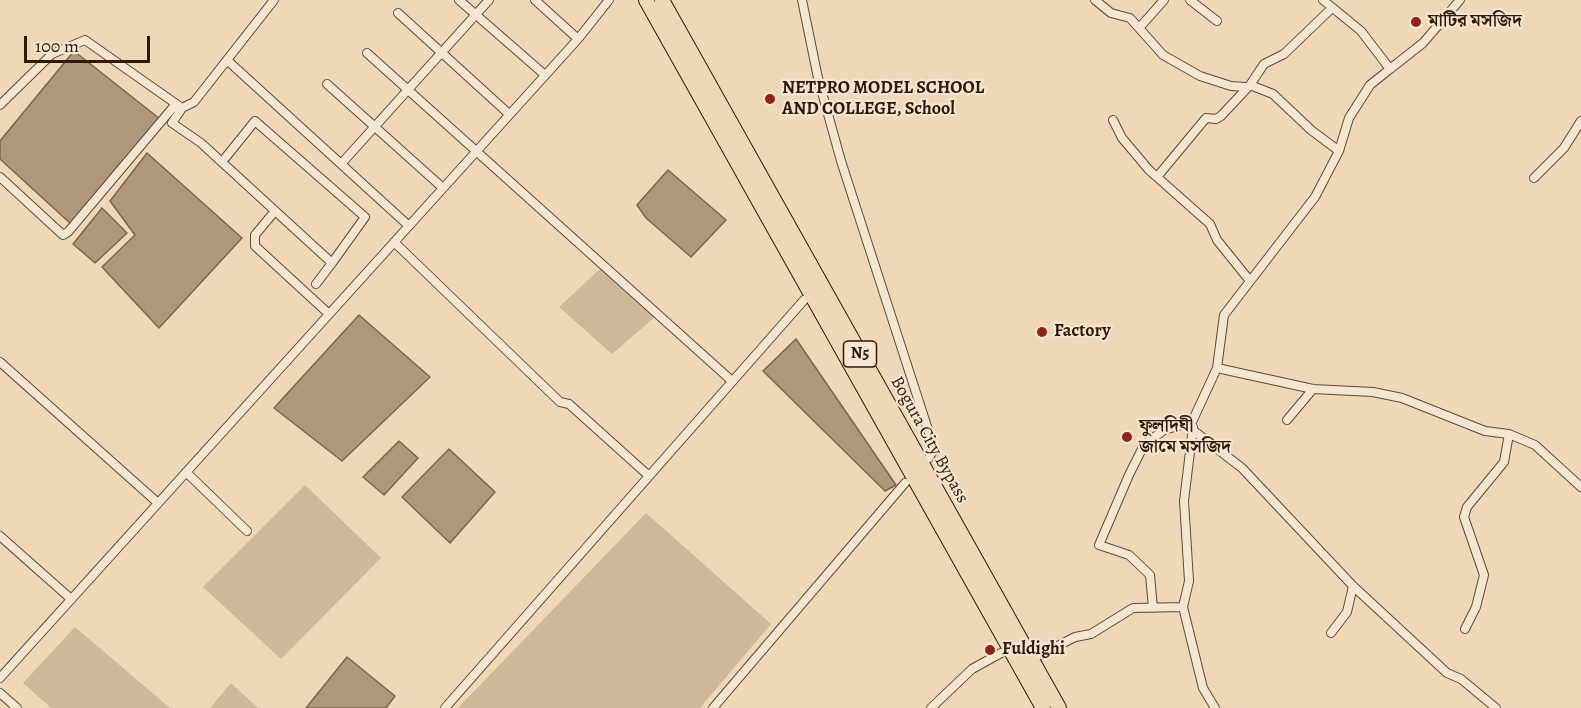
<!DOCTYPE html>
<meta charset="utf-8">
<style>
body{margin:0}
#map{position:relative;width:1581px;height:708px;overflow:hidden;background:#eed8b8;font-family:Alegreya,serif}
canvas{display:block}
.scale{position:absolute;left:24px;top:36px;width:126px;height:27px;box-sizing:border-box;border:3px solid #311906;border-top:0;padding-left:8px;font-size:18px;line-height:21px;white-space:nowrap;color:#311906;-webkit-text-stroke:4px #f4e6d1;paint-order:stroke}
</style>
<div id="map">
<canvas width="1581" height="708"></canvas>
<div class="scale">100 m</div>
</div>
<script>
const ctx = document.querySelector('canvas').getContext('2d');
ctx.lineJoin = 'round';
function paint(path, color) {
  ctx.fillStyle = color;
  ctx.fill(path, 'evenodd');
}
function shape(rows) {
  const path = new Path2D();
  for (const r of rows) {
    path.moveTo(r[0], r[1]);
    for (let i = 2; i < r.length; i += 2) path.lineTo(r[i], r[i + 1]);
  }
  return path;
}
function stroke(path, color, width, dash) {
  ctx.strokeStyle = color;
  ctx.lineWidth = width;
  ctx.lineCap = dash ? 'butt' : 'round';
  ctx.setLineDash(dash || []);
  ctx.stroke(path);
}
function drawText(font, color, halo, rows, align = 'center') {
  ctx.font = font + ' Alegreya,"Noto Serif Bengali",serif';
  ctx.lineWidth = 4.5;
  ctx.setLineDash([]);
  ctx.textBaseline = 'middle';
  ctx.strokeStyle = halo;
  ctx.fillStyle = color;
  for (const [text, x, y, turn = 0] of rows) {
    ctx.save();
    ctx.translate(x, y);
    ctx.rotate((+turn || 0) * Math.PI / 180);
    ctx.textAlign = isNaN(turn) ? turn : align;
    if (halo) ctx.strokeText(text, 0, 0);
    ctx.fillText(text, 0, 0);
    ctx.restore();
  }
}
const green = shape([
 [602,267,655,317,612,354,559,307],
 [305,485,381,558,281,659,203,587],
 [646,513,771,624,700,708,458,708],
 [75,627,170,708,51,708,23,683],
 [231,683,258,708,210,708]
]);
const water = shape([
 [74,51,160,119,71,224,0,159,0,141,74,51],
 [147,153,242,238,159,328,102,267,135,235,110,201,147,153],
 [668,170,726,220,691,257,646,218,637,205,668,170],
 [102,208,127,233,95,263,73,244,102,208],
 [359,315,430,377,342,461,274,408,359,315],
 [796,339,896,485,885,491,763,371,796,339],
 [399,441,418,458,384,495,363,477,399,441],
 [449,449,495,492,450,543,402,497,449,449],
 [347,657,395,696,386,708,306,708,347,657]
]);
const street = shape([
 [459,0,545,75],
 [535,0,578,39],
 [802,0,818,78,841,161,933,445,933,451,929,458],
 [1095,0,1111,13,1130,18,1163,55,1200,76,1231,86,1245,87],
 [1190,0,1217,21],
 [1323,0,1361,31,1390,69,1423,43,1460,0],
 [398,13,509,114],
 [1140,27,1164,0],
 [367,53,732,381],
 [228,61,409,226],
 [327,84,443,188],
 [1250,85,1273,94,1311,130,1339,151],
 [0,105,52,54,85,40,182,108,194,102,274,0],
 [182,108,172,123,201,143,332,263,316,284],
 [1113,120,1122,138,1149,170,1210,224,1217,240,1250,281],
 [226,157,255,121,365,217,332,263],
 [341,164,489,0],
 [0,177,63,235,68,232,175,105],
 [1157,177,1206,118,1216,119,1221,116,1250,85,1264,64,1284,54,1332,8],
 [1534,178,1564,148,1581,121],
 [275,211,255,235,255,246,329,314],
 [394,242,560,402,569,404,649,476],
 [0,362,158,503],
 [1217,368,1313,389,1373,392,1402,398,1485,431,1509,434],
 [1287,420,1313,389],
 [1194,431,1242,468,1353,586,1447,673,1461,679,1496,708],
 [186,472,247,531],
 [0,536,71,599],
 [1183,607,1203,688,1215,708],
 [1153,608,1150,575,1129,555,1099,545,1129,475,1144,445,1164,430,1192,422,1217,368,1224,315,1315,197,1339,151,1349,118,1370,85,1390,69],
 [1465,629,1476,607,1484,575,1464,517,1467,507,1504,462,1509,434,1535,445,1581,487],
 [1331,633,1347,612,1353,586],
 [1040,655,1075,637,1091,634,1133,608,1183,607,1189,581,1184,501,1193,427],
 [0,678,578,39,609,0],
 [0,693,17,708],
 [445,708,804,300],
 [713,708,905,483],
 [931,708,972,669,1001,653]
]);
const highway = shape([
 [646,0,1043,708],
 [662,0,1059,708]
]);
const markers = [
 [1416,22,6,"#8f2418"],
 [770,99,6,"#8f2418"],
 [1042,332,6,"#8f2418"],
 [1127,437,6,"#8f2418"],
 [990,650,6,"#8f2418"]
];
const shields = [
 [860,354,33]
];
const shieldNames = [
 ["N5",860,354]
];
const poiNames = [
 ["মাটির মসজিদ",1428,22],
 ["NETPRO MODEL SCHOOL",782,89],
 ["AND COLLEGE, School",782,110],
 ["Factory",1054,332],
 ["ফুলদিঘী",1139,427],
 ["জামে মসজিদ",1139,448],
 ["Fuldighi",1002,650]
];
const streetNames = [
 ["Bogura City Bypass",929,440,61]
];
paint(green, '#ceb89a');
paint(water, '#ae977b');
stroke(water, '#7c654c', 1.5);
stroke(street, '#604932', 10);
stroke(highway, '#311906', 16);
stroke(street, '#f4e6d1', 8);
stroke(highway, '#eed8b8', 14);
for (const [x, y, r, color] of markers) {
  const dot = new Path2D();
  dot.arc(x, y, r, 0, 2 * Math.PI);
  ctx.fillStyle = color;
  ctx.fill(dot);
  stroke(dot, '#f4e6d1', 2);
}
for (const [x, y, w] of shields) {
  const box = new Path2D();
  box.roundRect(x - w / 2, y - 13, w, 26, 4.5);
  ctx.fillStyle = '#f4e6d1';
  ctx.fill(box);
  stroke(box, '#311906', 1.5);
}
drawText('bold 16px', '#311906', null, shieldNames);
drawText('bold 18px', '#311906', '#f4e6d1', poiNames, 'left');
drawText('18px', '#311906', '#f4e6d1', streetNames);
</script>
